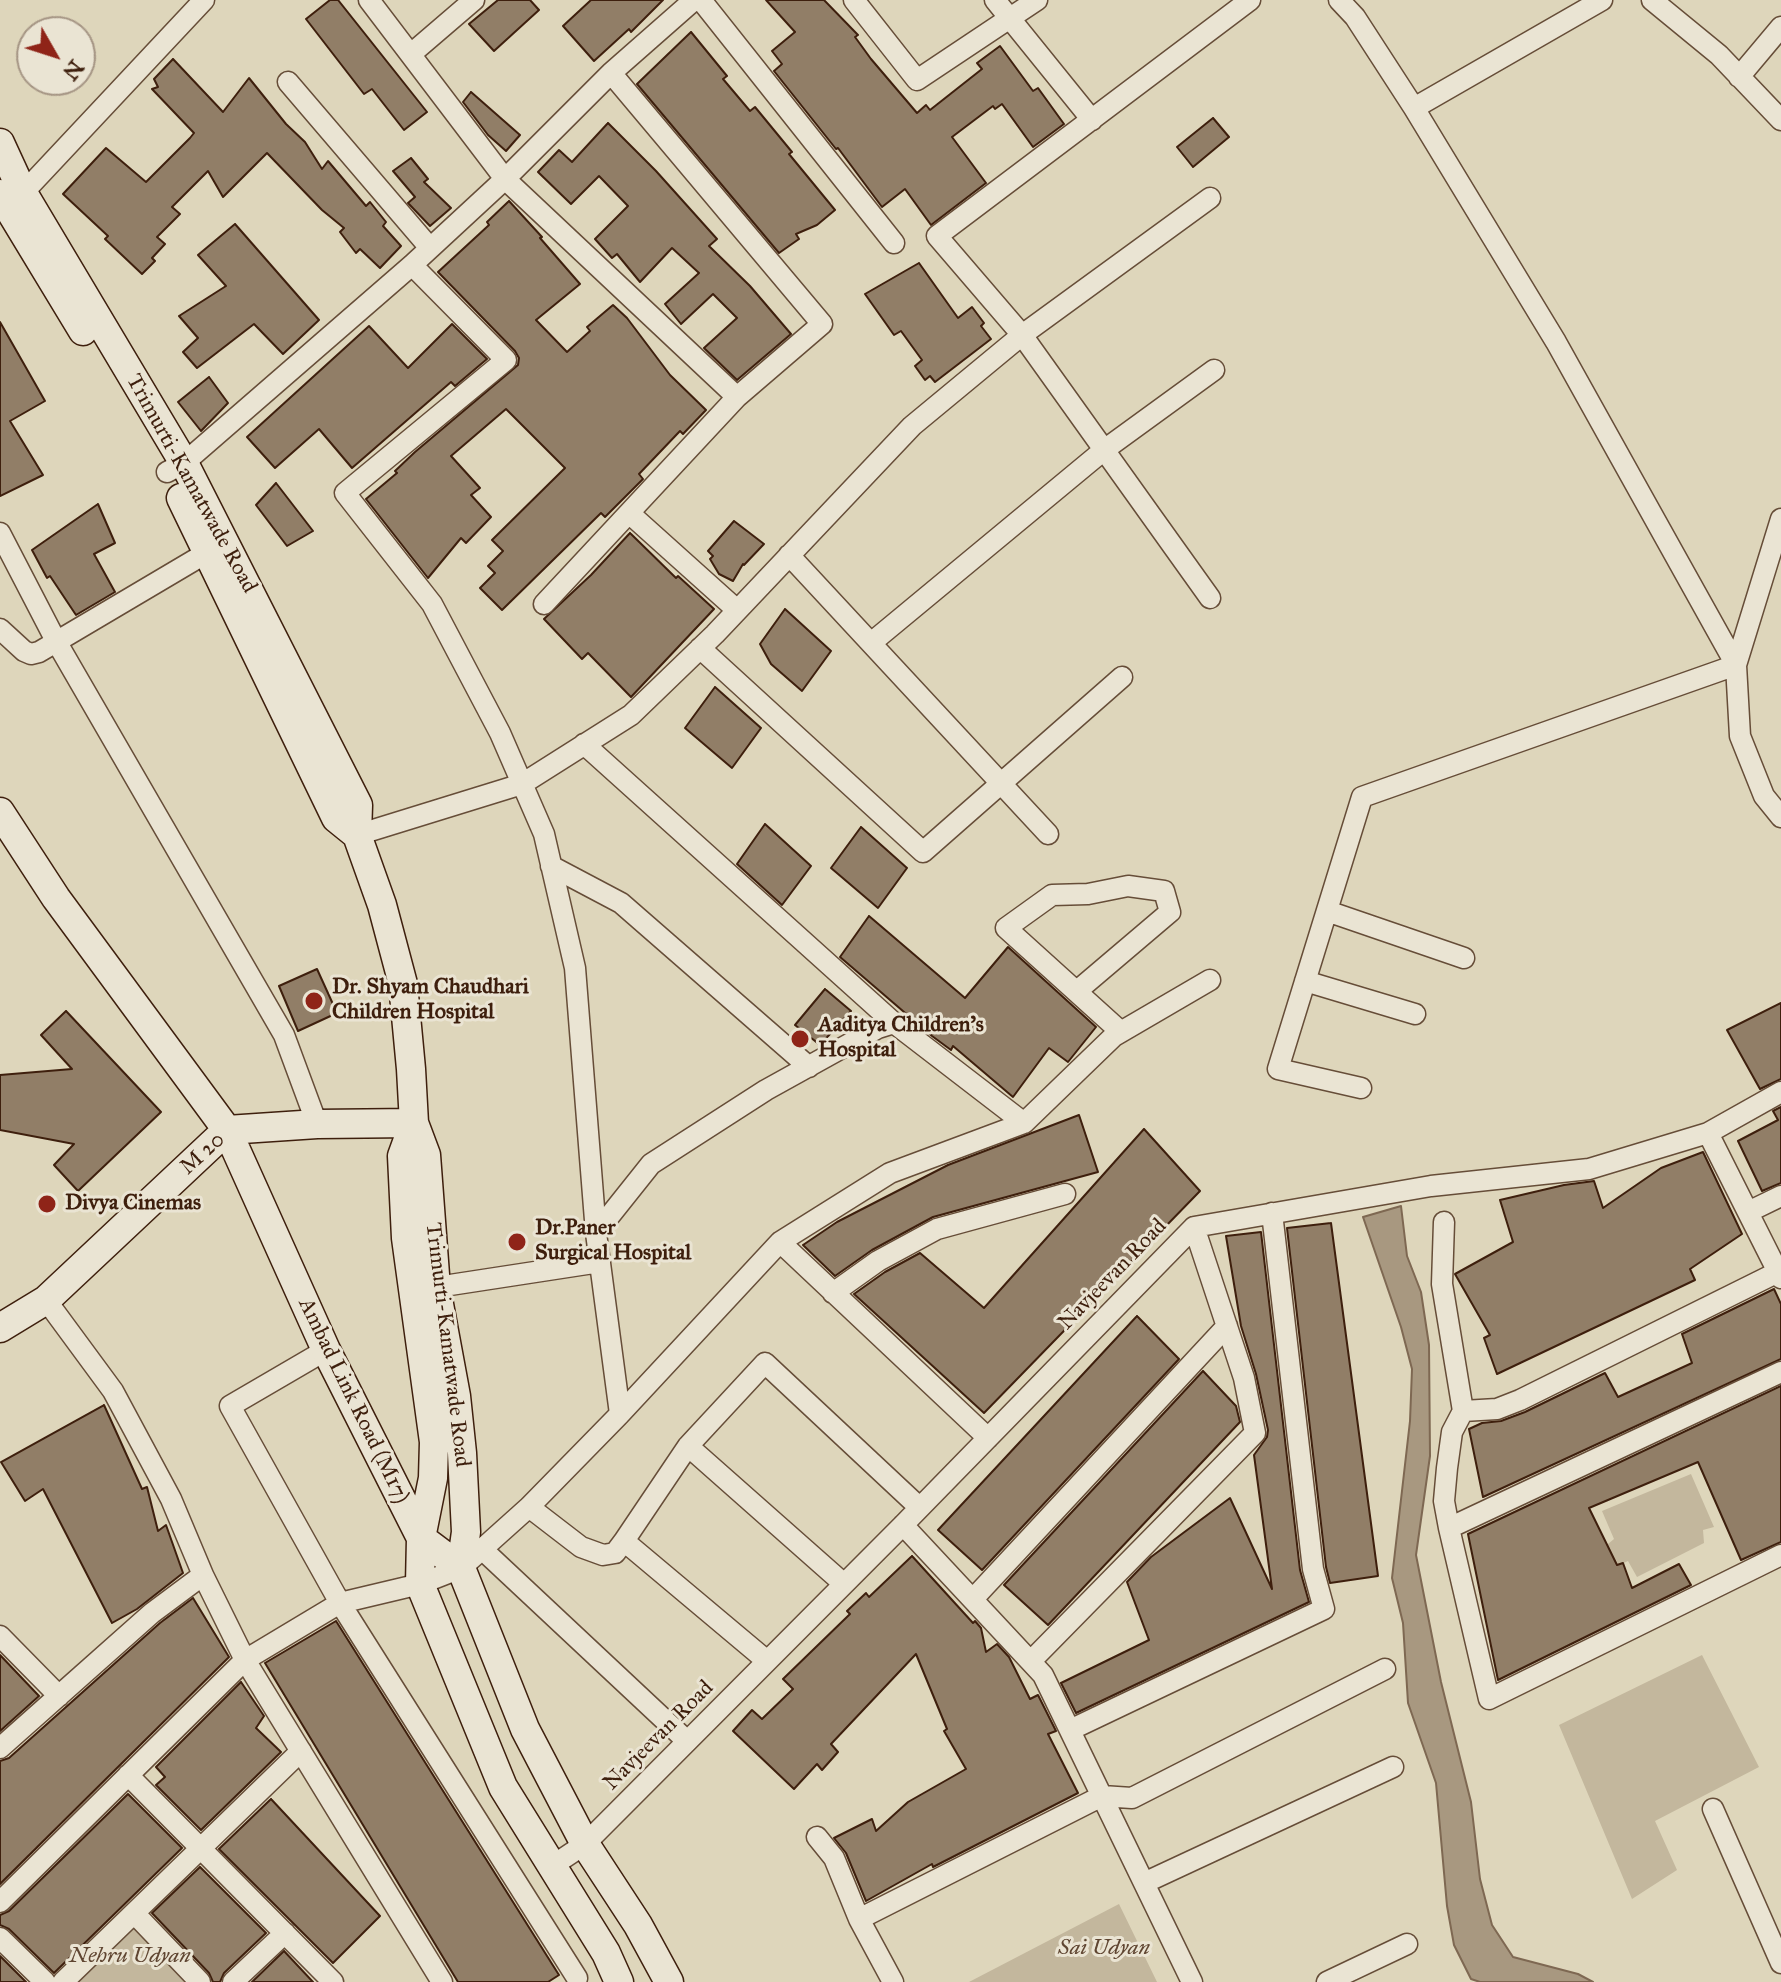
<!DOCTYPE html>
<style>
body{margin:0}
#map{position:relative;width:1781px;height:1982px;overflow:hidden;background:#ded6bb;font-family:"IM FELL Great Primer",serif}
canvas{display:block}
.north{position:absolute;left:16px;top:16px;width:80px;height:80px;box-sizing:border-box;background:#eae4d3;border:2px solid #a59584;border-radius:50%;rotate:129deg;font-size:22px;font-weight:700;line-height:32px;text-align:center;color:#3e1f0d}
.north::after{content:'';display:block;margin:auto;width:28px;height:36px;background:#8f2418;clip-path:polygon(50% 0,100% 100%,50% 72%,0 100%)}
</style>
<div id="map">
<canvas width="1781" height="1982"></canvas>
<div class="north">N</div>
</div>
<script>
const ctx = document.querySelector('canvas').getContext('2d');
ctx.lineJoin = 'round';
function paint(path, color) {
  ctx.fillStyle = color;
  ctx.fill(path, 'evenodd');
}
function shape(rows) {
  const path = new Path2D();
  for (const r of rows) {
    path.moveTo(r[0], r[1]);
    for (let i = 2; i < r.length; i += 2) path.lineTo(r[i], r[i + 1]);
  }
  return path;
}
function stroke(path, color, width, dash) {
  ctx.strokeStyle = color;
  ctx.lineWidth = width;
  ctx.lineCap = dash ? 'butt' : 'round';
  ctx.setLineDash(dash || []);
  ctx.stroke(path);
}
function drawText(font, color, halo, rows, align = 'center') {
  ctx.font = font + ' "IM FELL Great Primer",serif';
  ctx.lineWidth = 6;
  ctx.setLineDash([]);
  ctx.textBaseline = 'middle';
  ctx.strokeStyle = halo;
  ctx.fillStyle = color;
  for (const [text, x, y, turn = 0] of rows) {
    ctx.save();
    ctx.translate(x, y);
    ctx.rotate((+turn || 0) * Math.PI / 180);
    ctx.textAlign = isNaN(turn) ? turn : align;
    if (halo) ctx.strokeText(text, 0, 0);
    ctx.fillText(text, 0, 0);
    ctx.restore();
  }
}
const green = shape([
 [1691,1474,1714,1527,1703,1530,1704,1543,1637,1577,1628,1561,1613,1568,1602,1549,1614,1539,1602,1511],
 [1702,1655,1759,1767,1655,1821,1677,1870,1632,1899,1559,1725],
 [1119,1904,1157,1982,969,1982],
 [131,1923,189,1982,70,1982]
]);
const water = shape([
 [1401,1206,1407,1256,1421,1292,1429,1345,1430,1456,1416,1555,1441,1682,1471,1802,1480,1879,1492,1925,1513,1957,1578,1974,1593,1982,1480,1982,1471,1979,1454,1945,1447,1906,1436,1783,1408,1703,1403,1623,1392,1578,1410,1421,1412,1369,1401,1327,1363,1217,1401,1206]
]);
const building = shape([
 [330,0,338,0,427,112,404,130,372,89,364,94,306,19,330,0],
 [498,0,530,0,539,10,494,51,469,24,498,0],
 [591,0,663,0,631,32,629,29,594,61,563,26,591,0],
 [766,0,824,0,858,35,855,37,871,59,917,113,926,105,930,110,982,69,977,63,1000,46,1033,91,1038,88,1064,124,1033,147,1002,104,995,109,993,106,952,137,986,183,931,225,905,189,882,207,838,148,836,149,774,71,782,64,772,51,795,32,766,0],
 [691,32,727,76,723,79,750,111,755,107,792,152,789,154,835,210,817,225,796,234,799,239,779,253,637,84,691,32],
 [173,59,223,112,249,78,286,124,305,142,322,169,328,161,366,206,370,202,386,222,383,226,401,246,380,268,360,249,356,253,340,232,344,228,322,210,267,153,223,197,208,171,172,207,180,214,157,237,165,244,152,258,155,261,142,274,105,239,108,236,63,194,106,148,146,182,190,138,194,133,152,89,158,87,154,79,173,59],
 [471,92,520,135,506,151,488,135,463,102,471,92],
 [1213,118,1229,137,1193,167,1177,147,1213,118],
 [608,123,656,171,717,239,709,246,750,286,791,334,737,380,704,348,737,318,713,294,681,324,665,304,699,273,672,248,640,282,617,254,612,258,595,239,628,206,599,176,571,204,538,172,559,150,572,162,608,123],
 [411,158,428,179,424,182,451,208,430,226,408,203,415,197,393,171,411,158],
 [509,201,542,237,540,238,580,284,536,320,567,352,590,331,587,327,613,305,627,318,670,375,706,410,683,434,680,431,639,474,643,479,605,517,601,513,502,610,480,588,495,573,488,566,503,551,492,540,565,468,506,409,451,456,480,488,471,495,491,517,466,543,461,538,428,578,366,499,397,473,395,471,415,452,518,365,519,358,515,351,438,272,489,225,487,222,509,201],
 [235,224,319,320,283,354,254,324,197,368,183,352,198,338,179,316,226,286,198,255,235,224],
 [919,263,958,318,972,307,984,323,981,326,991,339,935,382,930,376,925,380,915,366,922,360,901,331,894,335,865,294,919,263],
 [0,322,45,401,10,421,43,475,0,496,0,322],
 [452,324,487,359,455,386,451,382,352,468,319,429,275,468,247,437,369,326,408,368,452,324],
 [209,377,228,403,201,431,178,402,209,377],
 [276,483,313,531,287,546,256,505,276,483],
 [98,504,115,543,94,554,115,592,76,615,50,576,47,578,32,550,98,504],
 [734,521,764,544,744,565,743,564,733,581,719,574,710,559,713,556,708,551,734,521],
 [630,533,676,578,678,576,714,609,631,697,588,653,582,659,544,619,591,575,630,533],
 [785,609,831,651,802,691,771,664,760,644,785,609],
 [715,687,761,728,732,768,685,728,715,687],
 [765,824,811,866,782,905,737,864,765,824],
 [861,827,907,868,878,908,831,868,861,827],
 [869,916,965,998,1008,947,1096,1027,1068,1062,1049,1048,1013,1097,953,1046,951,1050,932,1036,840,957,869,916],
 [317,969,337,1013,298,1031,279,986,317,969],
 [825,989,851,1011,820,1045,795,1025,825,989],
 [1781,1003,1781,1079,1760,1089,1727,1030,1781,1003],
 [66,1011,161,1112,78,1191,54,1165,74,1144,0,1130,0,1075,72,1069,41,1035,66,1011],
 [1781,1107,1781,1183,1762,1191,1738,1141,1778,1120,1773,1111,1781,1107],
 [1079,1115,1098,1172,933,1217,872,1250,835,1276,803,1245,837,1222,948,1165,1079,1115],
 [1144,1129,1200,1191,984,1413,854,1294,885,1272,920,1253,984,1308,1144,1129],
 [1703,1152,1742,1234,1690,1269,1695,1280,1497,1374,1484,1338,1490,1335,1455,1274,1513,1242,1500,1200,1564,1185,1594,1181,1603,1208,1661,1168,1703,1152],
 [1331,1223,1378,1576,1330,1583,1326,1567,1287,1228,1331,1223],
 [1261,1232,1300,1570,1309,1602,1076,1713,1061,1683,1149,1640,1127,1582,1151,1557,1230,1498,1272,1589,1254,1455,1267,1437,1268,1430,1256,1374,1241,1326,1226,1236,1261,1232],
 [1774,1289,1781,1304,1781,1359,1483,1497,1469,1429,1482,1423,1501,1421,1525,1412,1605,1373,1618,1397,1692,1363,1682,1334,1774,1289],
 [1137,1316,1179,1359,982,1570,938,1530,1137,1316],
 [1203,1371,1236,1406,1240,1422,1048,1625,1004,1585,1203,1371],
 [1781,1386,1781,1542,1741,1560,1698,1462,1589,1508,1617,1565,1623,1563,1632,1588,1679,1564,1691,1585,1498,1680,1468,1534,1781,1386],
 [104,1405,142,1489,147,1487,158,1531,166,1525,183,1573,137,1609,112,1623,43,1489,25,1501,1,1462,104,1405],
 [912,1556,973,1623,975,1621,981,1628,986,1652,997,1644,1009,1657,1030,1699,1038,1695,1056,1731,1048,1734,1078,1793,933,1867,932,1864,866,1901,846,1853,834,1838,872,1819,876,1831,908,1802,966,1769,944,1731,947,1729,916,1654,831,1744,838,1752,822,1770,817,1764,794,1789,733,1731,752,1710,762,1719,793,1689,783,1679,850,1614,847,1611,866,1593,869,1597,912,1556],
 [193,1598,229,1657,0,1884,0,1761,9,1758,160,1623,193,1598],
 [336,1621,559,1975,548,1982,458,1982,265,1663,336,1621],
 [0,1655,39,1696,0,1731,0,1655],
 [241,1682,264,1716,256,1728,281,1752,201,1830,156,1785,165,1777,156,1767,241,1682],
 [128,1794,182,1848,54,1973,9,1929,0,1925,0,1915,9,1911,128,1794],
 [271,1799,380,1916,333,1963,219,1849,271,1799],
 [200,1867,266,1933,224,1973,220,1982,213,1982,209,1973,152,1913,200,1867],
 [284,1951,313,1982,252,1982,284,1951],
 [0,1956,26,1982,0,1982,0,1956]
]);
const street = shape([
 [369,0,505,179,737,397],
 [701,0,894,243],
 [854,0,917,80,1037,0],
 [995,0,1092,120],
 [1339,0,1355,17,1414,108,1556,342,1736,665,1740,736,1764,796,1781,817],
 [1652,0,1719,55,1781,120],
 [411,54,474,0],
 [1739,77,1781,27],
 [288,82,430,248],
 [1414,108,1602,0],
 [23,193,204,0],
 [412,265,506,360,345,493,432,604,500,733,544,834,575,968,596,1233,620,1414,780,1242,988,1438],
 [167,472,184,463,412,265,505,179,611,73,694,0],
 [629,513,737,610],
 [0,533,56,641,284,1035,317,1124],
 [789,555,1048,834],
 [1210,598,1022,335,937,236,1250,0],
 [544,604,737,397,822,324,611,73],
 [0,629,24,651,31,654,39,652,208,552],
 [871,643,1104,450,1214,370],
 [700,648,923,852,1122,677],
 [584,744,894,1023],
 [357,835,522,784,631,715,715,634,912,426,1022,335,1210,198],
 [551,866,621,903,809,1067],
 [1327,911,1464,958],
 [1305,981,1415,1014],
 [1077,991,1170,912,1164,891,1128,886,1088,894,1052,895,1006,928,1121,1032],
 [1361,1088,1278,1069,1362,797,1736,665,1781,519],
 [1708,1133,1781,1092],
 [1748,1212,1781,1196],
 [1444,1222,1442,1284,1463,1411,1497,1409,1520,1400,1778,1272],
 [596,1233,651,1164,766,1090,878,1028,894,1023,1024,1123,1114,1036,1210,980],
 [780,1242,890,1173,1024,1123],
 [424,1289,600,1262],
 [833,1293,878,1261,937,1229,1065,1194],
 [46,1300,113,1391,171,1499,203,1575],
 [326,1350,230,1406,340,1603,577,1978],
 [1781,1372,1449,1528,1489,1699,1781,1555],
 [688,1446,844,1584],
 [529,1507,581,1547,603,1555,615,1553,624,1541],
 [903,1525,1043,1675,1192,1982],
 [1449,1528,1444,1501,1447,1468,1452,1432,1463,1411],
 [483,1550,687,1741],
 [973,1599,1227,1326],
 [0,1636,59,1696],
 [767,1661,624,1541,688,1446,765,1363,919,1507],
 [1031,1661,1255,1433,1244,1378,1194,1227],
 [1070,1730,1324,1609,1313,1569,1272,1213],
 [0,1748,152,1613,203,1575,245,1660,442,1982],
 [128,1775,333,1982],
 [1713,1809,1781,1963],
 [817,1837,834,1858,859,1919],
 [552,1866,585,1844,903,1525,1194,1227,1431,1186,1589,1169,1708,1133,1781,1278],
 [1144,1883,1393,1767],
 [0,1902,245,1660,340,1603,420,1584,461,1568,529,1507,620,1414],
 [134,1913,200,1982],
 [0,1938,45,1982],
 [63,1982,301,1751],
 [233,1982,285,1933],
 [893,1982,859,1919,1102,1796,1132,1798,1385,1669],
 [1327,1982,1407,1944]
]);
const secondary = shape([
 [0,143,23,193,184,463,358,805,357,835,382,905,403,984,411,1069,414,1123,426,1155,436,1288,456,1396,462,1453,466,1532,461,1568],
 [0,194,83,331],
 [181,498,336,818,357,835],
 [0,812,56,898,227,1130,326,1350,421,1538,461,1568,525,1729,585,1844,638,1925,669,1982],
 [414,1123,402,1156,406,1238,434,1442,433,1478,421,1538,420,1584,503,1787,606,1953,619,1982],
 [0,1328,46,1300,227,1130,317,1124,414,1123]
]);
const markers = [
 [314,1001,10,"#8f2418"],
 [800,1039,10,"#8f2418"],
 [47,1204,10,"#8f2418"],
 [517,1242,10,"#8f2418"]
];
const streetNames = [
 ["Trimurti-Kamatwade Road",191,484,61],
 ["M 20",203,1154,-42],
 ["Navjeevan Road",1113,1275,-46],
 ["Trimurti-Kamatwade Road",447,1345,83],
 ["Ambad Link Road (M17)",353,1401,64],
 ["Navjeevan Road",659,1736,-45]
];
const poiNames = [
 ["Dr. Shyam Chaudhari",332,988],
 ["Children Hospital",332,1013],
 ["Aaditya Children's",818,1026],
 ["Hospital",818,1051],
 ["Divya Cinemas",65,1204],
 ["Dr.Paner",535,1229],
 ["Surgical Hospital",535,1254]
];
const parkNames = [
 ["Sai Udyan",1104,1949],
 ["Nehru Udyan",130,1957]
];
paint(green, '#c3b79d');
paint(water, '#a89880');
stroke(water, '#7e6852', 2);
paint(building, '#917e67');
stroke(building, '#3e1f0d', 2);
stroke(street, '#664d38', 23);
stroke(secondary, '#3e1f0d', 31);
stroke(street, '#eae4d3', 20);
stroke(secondary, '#eae4d3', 28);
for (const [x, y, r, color] of markers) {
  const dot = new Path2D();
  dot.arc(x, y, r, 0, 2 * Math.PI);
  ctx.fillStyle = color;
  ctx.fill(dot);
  stroke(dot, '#eae4d3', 3);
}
drawText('22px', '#3e1f0d', '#eae4d3', streetNames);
drawText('bold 22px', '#3e1f0d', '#eae4d3', poiNames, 'left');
drawText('italic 22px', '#5f4531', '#eae4d3', parkNames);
</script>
